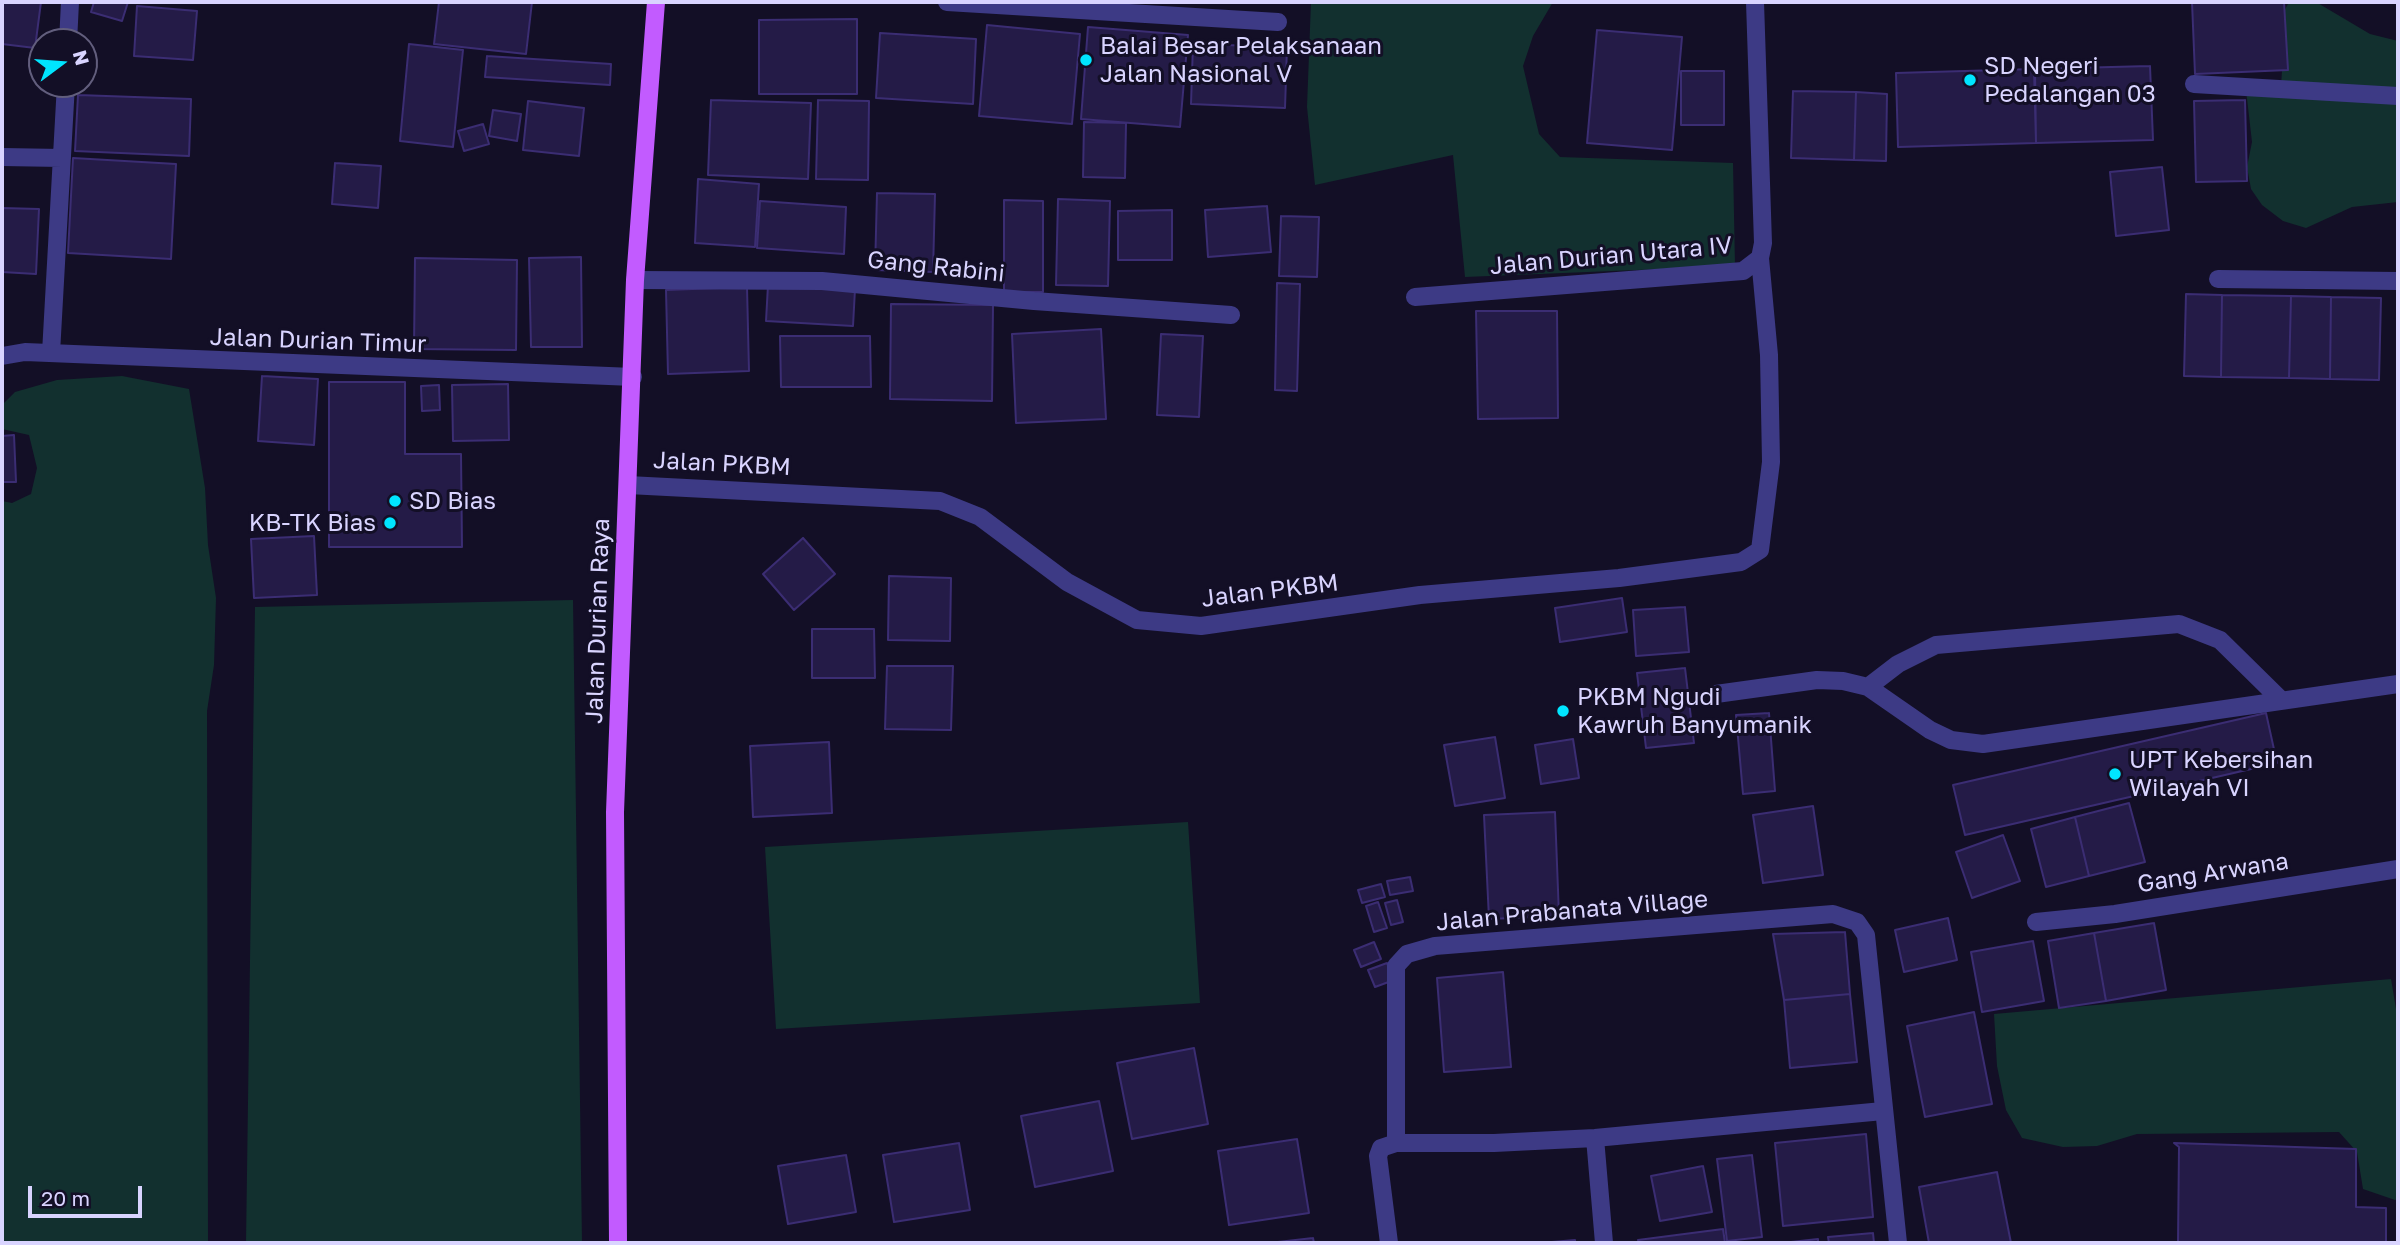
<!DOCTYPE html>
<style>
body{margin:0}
#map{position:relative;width:2400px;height:1245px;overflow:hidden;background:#130f26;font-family:"Golos Text",sans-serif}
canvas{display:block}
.frame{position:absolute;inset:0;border:4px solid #d9d4ff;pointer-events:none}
.north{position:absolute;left:28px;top:28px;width:70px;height:70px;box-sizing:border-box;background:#130f26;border:2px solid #625e7d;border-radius:50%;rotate:74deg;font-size:19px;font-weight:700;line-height:28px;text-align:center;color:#d9d4ff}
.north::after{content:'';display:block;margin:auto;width:24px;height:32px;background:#00e5ff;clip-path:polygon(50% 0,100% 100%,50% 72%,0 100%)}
.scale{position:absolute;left:28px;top:1186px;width:114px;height:32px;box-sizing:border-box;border:4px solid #d9d4ff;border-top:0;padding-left:9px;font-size:21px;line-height:24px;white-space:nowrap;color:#d9d4ff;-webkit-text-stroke:5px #130f26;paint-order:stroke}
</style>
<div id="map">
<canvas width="2400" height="1245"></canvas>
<div class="frame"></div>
<div class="north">N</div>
<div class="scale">20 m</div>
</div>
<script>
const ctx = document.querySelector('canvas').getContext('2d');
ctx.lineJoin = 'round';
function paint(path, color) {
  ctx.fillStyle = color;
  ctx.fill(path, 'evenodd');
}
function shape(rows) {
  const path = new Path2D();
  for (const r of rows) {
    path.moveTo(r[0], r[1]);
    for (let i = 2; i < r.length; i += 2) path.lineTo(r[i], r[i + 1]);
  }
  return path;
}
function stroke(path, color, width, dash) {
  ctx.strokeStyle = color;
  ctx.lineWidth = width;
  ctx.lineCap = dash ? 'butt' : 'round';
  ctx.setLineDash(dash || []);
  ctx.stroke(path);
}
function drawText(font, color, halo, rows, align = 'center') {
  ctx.font = font + ' "Golos Text",sans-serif';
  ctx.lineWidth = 6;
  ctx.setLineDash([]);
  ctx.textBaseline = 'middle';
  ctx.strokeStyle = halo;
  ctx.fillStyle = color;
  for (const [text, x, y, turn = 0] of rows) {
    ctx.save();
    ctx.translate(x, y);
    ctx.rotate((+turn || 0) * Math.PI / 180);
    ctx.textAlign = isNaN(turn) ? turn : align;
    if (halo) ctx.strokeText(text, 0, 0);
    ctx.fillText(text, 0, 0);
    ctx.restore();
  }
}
const green = shape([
 [1311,2,1553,2,1533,36,1523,66,1539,134,1560,157,1733,163,1735,266,1465,277,1453,155,1315,185,1307,107],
 [2289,2,2316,2,2370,34,2398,41,2398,202,2352,207,2306,228,2283,221,2262,205,2251,189,2247,167,2252,142,2246,90,2281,86,2283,56,2280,19],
 [122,376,189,389,205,488,208,545,216,598,214,665,207,711,208,1243,2,1243,2,501,12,503,31,494,37,468,29,435,2,429,2,405,15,392,57,380],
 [573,600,582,1243,246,1243,255,607],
 [1188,822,1200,1003,776,1029,765,847],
 [2391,979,2398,1021,2398,1199,2395,1200,2363,1189,2357,1152,2339,1132,2137,1134,2097,1146,2063,1147,2022,1138,2006,1110,1997,1066,1994,1014]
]);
const building = shape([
 [2,2,41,2,35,48,2,44,2,2],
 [94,2,128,2,122,21,91,12,94,2],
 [439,2,532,2,526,54,434,44,439,2],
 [2192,2,2284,2,2288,70,2195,74,2192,2],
 [137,6,197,11,193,60,134,56,137,6],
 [857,19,857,94,759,94,759,20,857,19],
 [987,25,1080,34,1072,124,979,116,987,25],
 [1088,27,1188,35,1180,127,1081,119,1088,27],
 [1597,30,1682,37,1672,150,1587,143,1597,30],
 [880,33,976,39,973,104,876,98,880,33],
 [409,44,463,50,453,147,400,141,409,44],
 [1193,44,1287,47,1285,108,1191,104,1193,44],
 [487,56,611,64,610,85,485,77,487,56],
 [2150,66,2153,140,2036,143,2035,69,2150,66],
 [2034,69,2036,143,1898,147,1896,73,2034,69],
 [1681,71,1724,71,1724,125,1681,125,1681,71],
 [1793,91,1856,92,1854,160,1791,158,1793,91],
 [1856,92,1887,94,1886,161,1854,160,1856,92],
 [78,95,191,99,189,156,75,151,78,95],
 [711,100,811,103,808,179,708,175,711,100],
 [818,100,869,101,868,180,816,179,818,100],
 [2245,100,2247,181,2196,182,2194,101,2245,100],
 [528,101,584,108,579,156,523,150,528,101],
 [493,110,521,114,517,141,489,136,493,110],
 [1084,122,1126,123,1125,178,1083,177,1084,122],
 [483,124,489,144,464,151,458,131,483,124],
 [73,158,176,164,171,259,68,253,73,158],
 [335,163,381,166,378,208,332,204,335,163],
 [2162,167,2169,230,2116,236,2110,172,2162,167],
 [698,179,759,184,755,247,695,243,698,179],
 [877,193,935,194,933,272,875,270,877,193],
 [1058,199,1110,201,1108,286,1056,285,1058,199],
 [1004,200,1043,201,1043,292,1004,292,1004,200],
 [760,201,846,207,844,254,757,248,760,201],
 [1267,206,1271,252,1208,257,1205,210,1267,206],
 [2,208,39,209,36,274,2,272,2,208],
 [1172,210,1172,260,1118,260,1118,211,1172,210],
 [1281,216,1319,217,1317,277,1279,276,1281,216],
 [581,257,582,347,531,347,529,258,581,257],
 [415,258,517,260,516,350,414,349,415,258],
 [1277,283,1300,284,1297,391,1275,390,1277,283],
 [768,285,855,289,853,326,766,321,768,285],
 [747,287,749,371,668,374,666,290,747,287],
 [2186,294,2222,295,2221,377,2184,376,2186,294],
 [2222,295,2291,296,2289,378,2221,377,2222,295],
 [2291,296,2331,297,2330,379,2289,378,2291,296],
 [2331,297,2381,298,2379,380,2330,379,2331,297],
 [891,304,993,305,992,401,890,399,891,304],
 [1476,311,1557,311,1558,418,1478,419,1476,311],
 [1101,329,1106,419,1016,423,1012,334,1101,329],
 [1161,334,1203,336,1199,417,1157,415,1161,334],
 [780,336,870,336,871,387,781,387,780,336],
 [262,376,318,379,314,445,258,441,262,376],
 [329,382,405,382,405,454,461,454,462,547,329,547,329,382],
 [508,384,509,440,453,441,452,385,508,384],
 [439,385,440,410,422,411,421,386,439,385],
 [14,435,16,482,2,482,2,436,14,435],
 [314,536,317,595,254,598,251,539,314,536],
 [803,538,835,574,794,610,763,574,803,538],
 [889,576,951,578,950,641,888,640,889,576],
 [1622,598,1627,632,1560,642,1555,608,1622,598],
 [1685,607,1689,652,1636,656,1633,610,1685,607],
 [812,629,874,629,875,678,812,678,812,629],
 [887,666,953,666,951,730,885,729,887,666],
 [1685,668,1694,743,1646,748,1637,673,1685,668],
 [1769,713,1775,791,1743,794,1736,715,1769,713],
 [2266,713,2277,763,1965,835,1953,785,2266,713],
 [1495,737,1505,798,1455,806,1444,745,1495,737],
 [1573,739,1579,778,1541,784,1535,745,1573,739],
 [829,742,832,813,753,817,750,746,829,742],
 [2129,803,2145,862,2089,876,2075,817,2129,803],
 [1813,806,1823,875,1763,883,1753,815,1813,806],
 [1555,812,1559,916,1489,919,1484,815,1555,812],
 [2075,817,2089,876,2046,887,2031,829,2075,817],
 [2003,835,2020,881,1972,898,1956,852,2003,835],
 [1410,877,1413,891,1390,895,1387,881,1410,877],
 [1381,884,1385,897,1362,903,1358,890,1381,884],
 [1397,900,1403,922,1391,925,1385,903,1397,900],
 [1378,902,1387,928,1374,932,1366,906,1378,902],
 [1948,918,1957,960,1904,972,1895,930,1948,918],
 [2154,923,2166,990,2106,1001,2094,933,2154,923],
 [1845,932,1850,994,1784,1000,1773,934,1845,932],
 [2094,933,2106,1001,2059,1008,2048,941,2094,933],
 [2033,941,2044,1001,1982,1012,1971,952,2033,941],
 [1374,942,1381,959,1361,967,1354,950,1374,942],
 [1387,963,1394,980,1375,987,1368,970,1387,963],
 [1503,972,1511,1067,1444,1072,1437,978,1503,972],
 [1850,994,1857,1062,1790,1068,1784,1000,1850,994],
 [1974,1012,1992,1104,1925,1117,1907,1026,1974,1012],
 [1194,1048,1208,1124,1132,1139,1117,1063,1194,1048],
 [1099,1101,1113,1171,1035,1187,1021,1116,1099,1101],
 [1866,1134,1873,1217,1783,1226,1775,1143,1866,1134],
 [1297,1139,1309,1213,1229,1225,1218,1151,1297,1139],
 [959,1143,970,1210,894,1222,883,1155,959,1143],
 [2174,1143,2356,1149,2356,1207,2386,1208,2386,1243,2178,1243,2179,1147,2174,1143],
 [846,1155,856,1212,788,1224,778,1166,846,1155],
 [1752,1155,1762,1237,1727,1241,1717,1159,1752,1155],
 [1703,1166,1712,1212,1660,1221,1651,1176,1703,1166],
 [1997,1172,2011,1243,1929,1243,1919,1187,1997,1172],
 [1723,1229,1725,1243,1639,1243,1638,1240,1723,1229],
 [1873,1233,1874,1243,1829,1243,1828,1237,1873,1233],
 [1313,1238,1314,1243,1269,1243,1313,1238],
 [1818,1239,1818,1243,1782,1243,1818,1239],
 [1575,1240,1575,1243,1540,1243,1575,1240]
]);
const minor = shape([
 [947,2,1278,22],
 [68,42,70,2],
 [2194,84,2398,96],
 [2,157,62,158],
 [2218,279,2398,281],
 [635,280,822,281,1034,301,1231,315],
 [1415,297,1743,271,1760,258,1763,243,1755,2],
 [51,353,66,84],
 [2,356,25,352,633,377],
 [628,485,940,501,980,517,1067,582,1137,620,1201,626,1420,595,1619,578,1741,562,1760,550,1771,462,1769,355,1760,258],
 [1868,687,1898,664,1936,645,2179,624,2220,640,2282,701],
 [1716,694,1817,680,1843,681,1868,687,1930,730,1951,740,1983,744,2398,684],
 [2036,922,2115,914,2398,869],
 [1883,1111,1595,1138,1494,1143,1396,1143,1396,966,1407,954,1435,946,1833,914,1857,922,1866,935,1898,1243],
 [1595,1138,1604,1243],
 [1389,1243,1378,1156,1381,1148,1396,1143]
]);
const major = shape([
 [618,1243,615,812,635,280,656,2]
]);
const markers = [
 [1086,60,7,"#00e5ff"],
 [1970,80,7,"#00e5ff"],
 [395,501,7,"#00e5ff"],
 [390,523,7,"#00e5ff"],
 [1563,711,7,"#00e5ff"],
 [2115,774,7,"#00e5ff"]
];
const poiNames = [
 ["Balai Besar Pelaksanaan",1100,46],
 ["Jalan Nasional V",1100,74],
 ["SD Negeri",1984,66],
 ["Pedalangan 03",1984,94],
 ["SD Bias",409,501],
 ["KB-TK Bias",376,523,"right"],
 ["PKBM Ngudi",1577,697],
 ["Kawruh Banyumanik",1577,725],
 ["UPT Kebersihan",2129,760],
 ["Wilayah VI",2129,788]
];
const streetNames = [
 ["Jalan Durian Utara IV",1611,256,-5],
 ["Gang Rabini",936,267,6],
 ["Jalan Durian Timur",318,341,2],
 ["Jalan PKBM",722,464,3],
 ["Jalan PKBM",1270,591,-7],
 ["Jalan Durian Raya",598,621,-88],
 ["Gang Arwana",2213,873,-9],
 ["Jalan Prabanata Village",1572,911,-5]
];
paint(green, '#12302f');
paint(building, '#241b47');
stroke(building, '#3b2d73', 2);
stroke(minor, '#3d3a85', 18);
stroke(major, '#c25bff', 18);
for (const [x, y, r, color] of markers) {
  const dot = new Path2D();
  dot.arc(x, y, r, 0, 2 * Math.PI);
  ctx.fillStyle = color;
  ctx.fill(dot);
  stroke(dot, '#130f26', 2.5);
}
drawText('24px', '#d9d4ff', '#130f26', poiNames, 'left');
drawText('24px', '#d9d4ff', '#130f26', streetNames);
</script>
